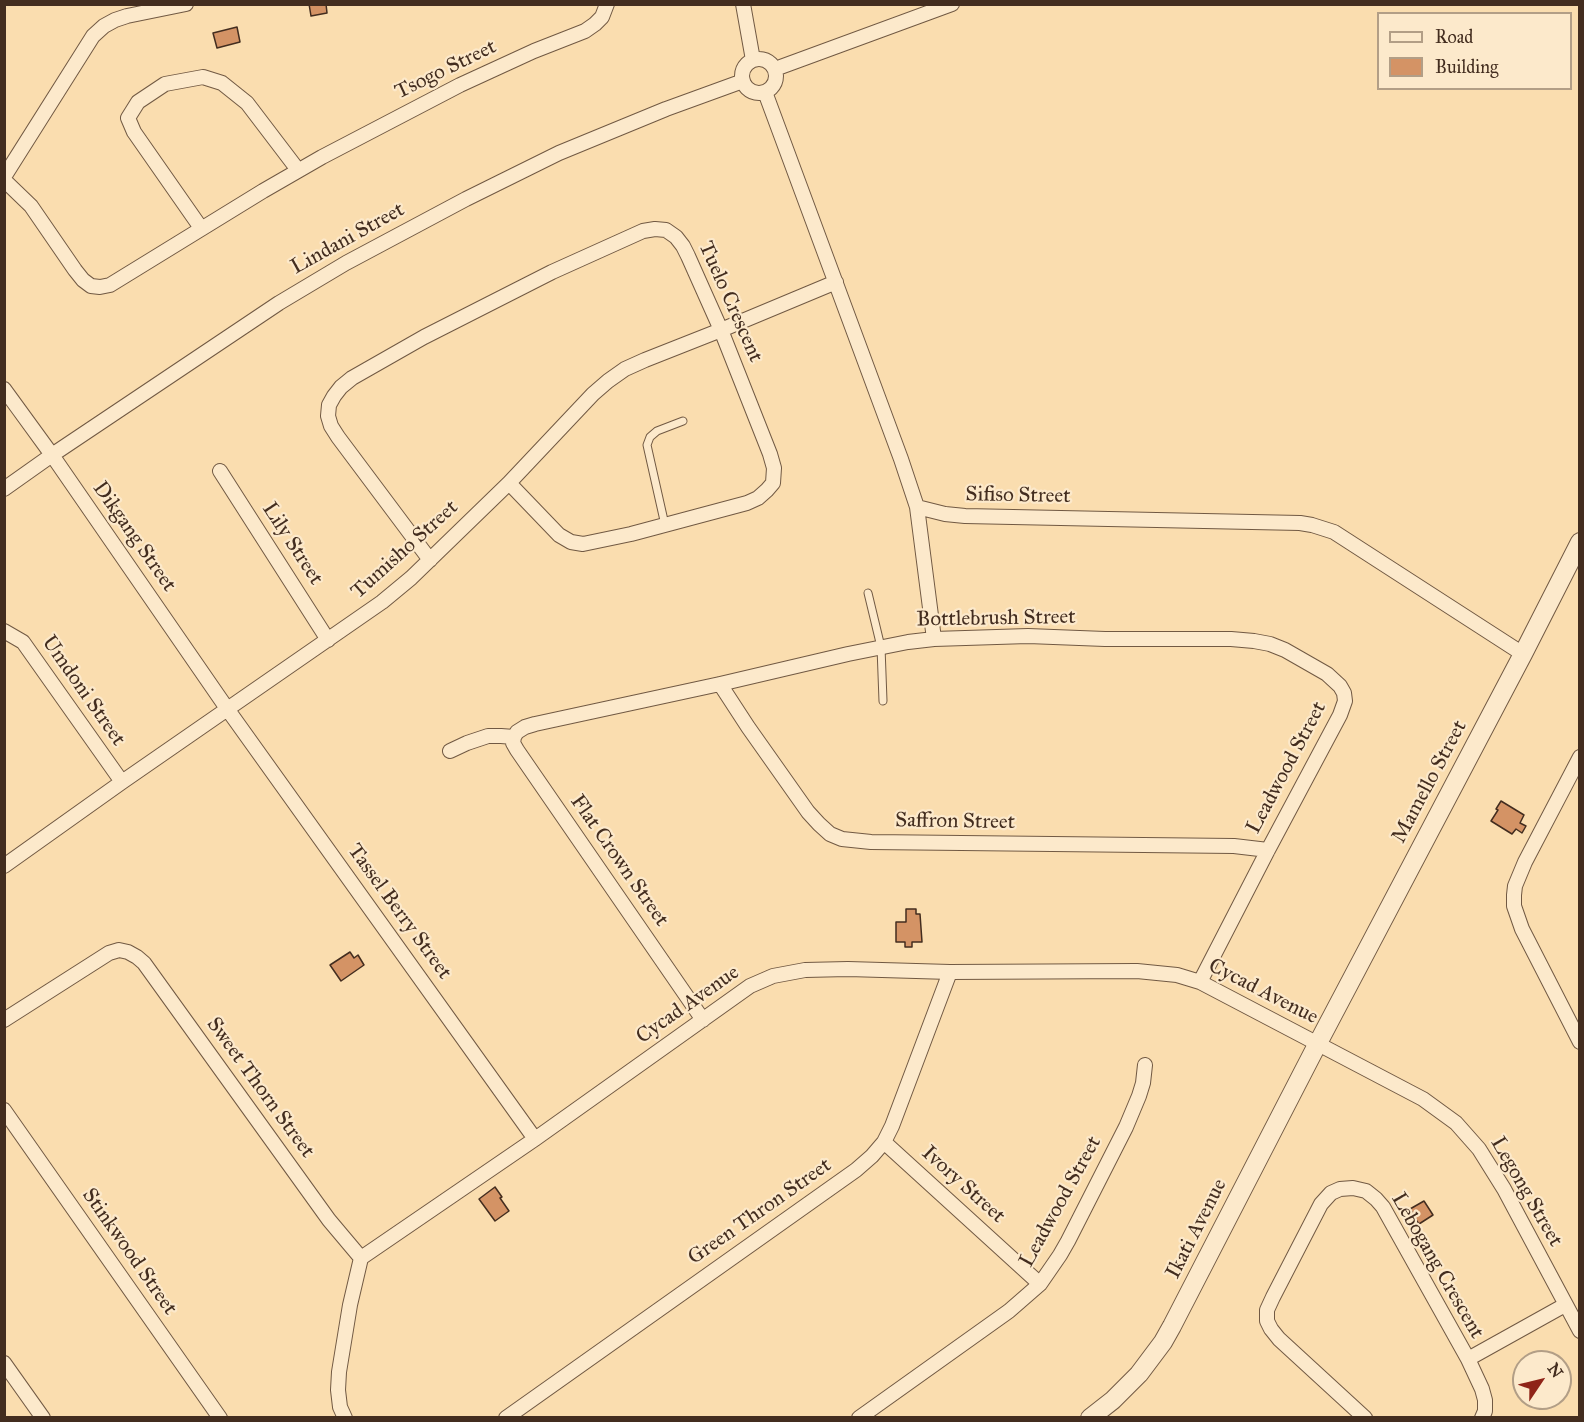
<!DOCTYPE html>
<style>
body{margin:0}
#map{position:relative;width:1584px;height:1422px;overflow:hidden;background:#faddaf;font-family:"IM FELL Great Primer",serif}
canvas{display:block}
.frame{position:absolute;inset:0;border:6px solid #432d1f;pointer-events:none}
.legend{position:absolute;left:1377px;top:12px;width:195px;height:78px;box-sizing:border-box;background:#fce9cb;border:2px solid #b29e86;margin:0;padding:8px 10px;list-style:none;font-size:18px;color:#432d1f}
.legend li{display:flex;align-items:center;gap:12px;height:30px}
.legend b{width:30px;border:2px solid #b29e86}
.north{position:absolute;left:1512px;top:1350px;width:60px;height:60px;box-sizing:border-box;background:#fce9cb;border:2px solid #b29e86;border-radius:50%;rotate:55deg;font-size:16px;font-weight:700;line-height:24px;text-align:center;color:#432d1f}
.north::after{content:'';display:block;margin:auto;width:21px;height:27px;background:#8f2418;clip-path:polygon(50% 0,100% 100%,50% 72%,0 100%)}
</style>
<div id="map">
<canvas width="1584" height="1422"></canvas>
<div class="frame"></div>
<ul class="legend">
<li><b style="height:8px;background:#fce9cb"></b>Road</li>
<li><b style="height:16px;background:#d49365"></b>Building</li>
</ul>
<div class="north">N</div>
</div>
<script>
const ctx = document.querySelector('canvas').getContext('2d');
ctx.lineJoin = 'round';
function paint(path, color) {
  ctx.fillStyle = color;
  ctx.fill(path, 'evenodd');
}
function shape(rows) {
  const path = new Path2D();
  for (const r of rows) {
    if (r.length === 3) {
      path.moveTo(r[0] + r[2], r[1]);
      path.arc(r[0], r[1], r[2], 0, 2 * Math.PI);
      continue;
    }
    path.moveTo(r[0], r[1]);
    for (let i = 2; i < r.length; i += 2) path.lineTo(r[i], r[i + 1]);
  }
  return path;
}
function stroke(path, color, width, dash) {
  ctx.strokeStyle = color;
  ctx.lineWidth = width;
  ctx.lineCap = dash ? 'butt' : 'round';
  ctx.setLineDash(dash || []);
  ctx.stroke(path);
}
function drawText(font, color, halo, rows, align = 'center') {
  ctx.font = font + ' "IM FELL Great Primer",serif';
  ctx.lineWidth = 4.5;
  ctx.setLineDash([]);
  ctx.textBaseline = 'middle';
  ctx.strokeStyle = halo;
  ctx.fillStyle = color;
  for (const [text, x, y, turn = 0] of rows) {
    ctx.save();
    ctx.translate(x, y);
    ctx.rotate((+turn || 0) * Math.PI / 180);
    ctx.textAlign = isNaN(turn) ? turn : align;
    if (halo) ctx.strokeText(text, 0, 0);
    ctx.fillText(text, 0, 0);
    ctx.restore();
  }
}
const building = shape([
 [309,4,326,4,327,13,311,16,309,4],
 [237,27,240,42,217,48,213,33,237,27],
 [1501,801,1524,815,1520,823,1526,826,1522,833,1516,829,1512,834,1491,821,1498,810,1496,809,1501,801],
 [906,909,916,909,916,914,920,914,922,942,912,942,912,947,905,947,905,942,896,942,896,922,906,922,906,909],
 [350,952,354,958,358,955,364,965,341,981,330,965,350,952],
 [495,1187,502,1197,500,1198,509,1211,495,1221,479,1199,495,1187],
 [1424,1201,1433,1215,1419,1224,1414,1217,1412,1218,1409,1213,1412,1212,1410,1209,1424,1201]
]);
const service = shape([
 [665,525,647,445,650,437,657,431,683,421],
 [868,593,881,647,883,701]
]);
const minor = shape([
 [743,4,753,60],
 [759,76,17],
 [775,69,952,4],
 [765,92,901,459,917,507,945,514,965,516,1300,523,1312,525,1334,532,1523,654],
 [4,177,93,36,104,26,115,20,127,16,186,4],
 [4,180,31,206,75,270,83,280,91,286,100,287,110,285,263,191,322,157,460,85,534,51,585,31,595,24,602,17,607,4],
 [201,228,134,132,128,118,138,102,165,84,203,77,222,83,247,103,298,170],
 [4,389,52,455,228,710,535,1139],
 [220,471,328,640],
 [4,489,52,455,279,303,346,263,466,199,559,153,666,109,743,81],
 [917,507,934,639],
 [430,560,338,437,331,426,328,416,329,405,334,396,341,387,352,378,424,337,552,272,643,231,655,229,666,230,676,237,683,246,688,256,721,330,770,454,774,468,773,483,767,490,758,498,747,503,631,534,583,544,571,542,559,535,509,483],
 [4,631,23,642,122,782],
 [720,684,748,727,808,812,819,824,830,834,842,839,871,842,1234,846,1268,850],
 [450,751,467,743,488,736,501,736,514,737],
 [1580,757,1525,862,1515,886,1514,895,1514,906,1522,929,1580,1042],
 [4,866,122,782,382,602,411,578,509,483,593,394,608,381,625,369,645,360,721,330,836,282],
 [4,1020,109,953,119,950,128,952,137,957,144,963,329,1220,361,1258],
 [703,1020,517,750,513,743,514,737,517,732,525,727,535,724,720,684,848,654,908,642,934,639,1028,636,1105,639,1231,639,1254,641,1270,644,1285,650,1327,674,1340,686,1344,693,1345,701,1340,715,1268,850,1200,982],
 [4,1110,220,1418],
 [884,1142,1040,1284],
 [1468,1359,1565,1305],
 [4,1363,43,1418],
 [345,1418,340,1407,338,1390,339,1372,350,1305,361,1258,535,1139,750,986,773,976,805,970,848,969,950,972,1137,971,1177,975,1200,982,1423,1099,1456,1123,1479,1149,1504,1189,1580,1331],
 [506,1418,856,1170,872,1156,884,1142,892,1126,950,972],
 [859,1418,1009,1311,1040,1284,1060,1255,1068,1241,1126,1127,1139,1096,1143,1083,1145,1065],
 [1365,1418,1279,1339,1271,1329,1267,1321,1267,1310,1273,1297,1321,1204,1331,1193,1340,1189,1353,1188,1366,1191,1376,1199,1383,1207,1468,1359,1482,1389,1485,1400,1485,1411,1482,1418]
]);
const tertiary = shape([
 [1090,1418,1113,1400,1139,1374,1163,1342,1172,1326,1318,1043,1523,654,1580,542]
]);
const streetNames = [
 ["Tsogo Street",446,70,-26],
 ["Lindani Street",348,239,-29],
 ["Tuelo Crescent",730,302,66],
 ["Sifiso Street",1018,496,1],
 ["Dikgang Street",134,537,55],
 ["Lily Street",292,544,57],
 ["Tumisho Street",405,550,-42],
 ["Bottlebrush Street",996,619,-1],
 ["Umdoni Street",83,691,55],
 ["Leadwood Street",1287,768,-62],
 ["Mamello Street",1430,782,-62],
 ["Saffron Street",955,822,1],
 ["Flat Crown Street",619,861,55],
 ["Tassel Berry Street",399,912,54],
 ["Cycad Avenue",1263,992,27],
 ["Cycad Avenue",688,1005,-35],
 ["Sweet Thorn Street",260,1088,54],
 ["Ivory Street",963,1185,42],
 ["Legong Street",1526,1192,60],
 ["Leadwood Street",1061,1202,-61],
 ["Green Thron Street",760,1212,-35],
 ["Ikati Avenue",1197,1229,-63],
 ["Stinkwood Street",129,1252,55],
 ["Lebogang Crescent",1437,1266,60]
];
paint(building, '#d49365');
stroke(building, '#432d1f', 1.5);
stroke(service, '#715943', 9);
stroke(minor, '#715943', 16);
stroke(tertiary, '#715943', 20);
stroke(service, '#fce9cb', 7);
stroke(minor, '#fce9cb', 14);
stroke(tertiary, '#fce9cb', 18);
drawText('21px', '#432d1f', '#fce9cb', streetNames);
</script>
